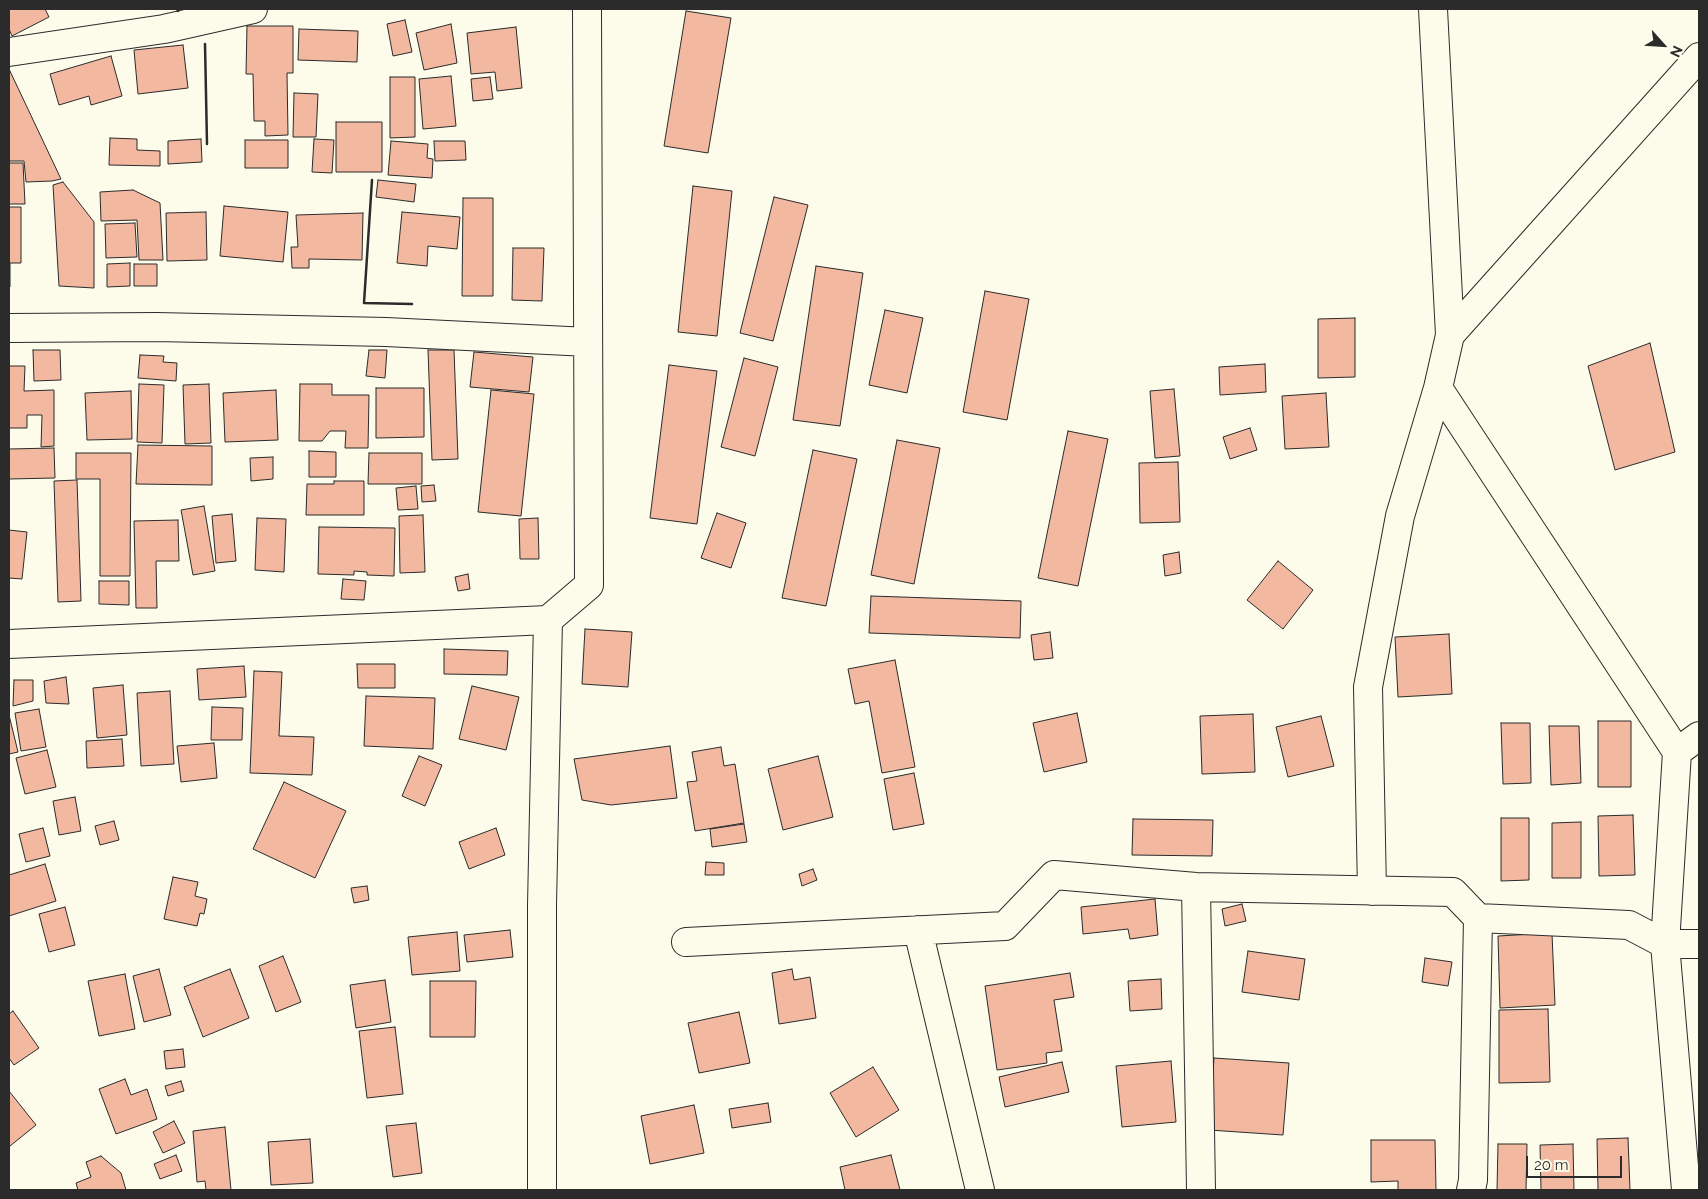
<!DOCTYPE html>
<style>
body{margin:0}
#map{position:relative;width:1708px;height:1199px;overflow:hidden;background:#fdfbea;font-family:Raleway,sans-serif}
canvas{display:block}
.frame{position:absolute;inset:0;border:10px solid #2b2b2b;pointer-events:none}
.north{position:absolute;left:1638px;top:20px;width:50px;height:50px;-webkit-text-stroke:4px #fdfbea;paint-order:stroke;rotate:116deg;font-size:14px;font-weight:700;line-height:20px;text-align:center;color:#2b2b2b}
.north::after{content:'';display:block;margin:auto;width:18px;height:22px;background:#2b2b2b;clip-path:polygon(50% 0,100% 100%,50% 72%,0 100%)}
.scale{position:absolute;left:1526px;top:1156px;width:96px;height:22px;box-sizing:border-box;border:2px solid #2b2b2b;border-top:0;padding-left:6px;font-size:15px;line-height:18px;white-space:nowrap;color:#2b2b2b;-webkit-text-stroke:4px #fdfbea;paint-order:stroke}
</style>
<div id="map">
<canvas width="1708" height="1199"></canvas>
<div class="frame"></div>
<div class="north">N</div>
<div class="scale">20 m</div>
</div>
<script>
const ctx = document.querySelector('canvas').getContext('2d');
ctx.lineJoin = 'round';
function paint(path, color) {
  ctx.fillStyle = color;
  ctx.fill(path, 'evenodd');
}
function shape(rows) {
  const path = new Path2D();
  for (const r of rows) {
    path.moveTo(r[0], r[1]);
    for (let i = 2; i < r.length; i += 2) path.lineTo(r[i], r[i + 1]);
  }
  return path;
}
function stroke(path, color, width, dash) {
  ctx.strokeStyle = color;
  ctx.lineWidth = width;
  ctx.lineCap = dash ? 'butt' : 'round';
  ctx.setLineDash(dash || []);
  ctx.stroke(path);
}
const building = shape([
 [9,9,45,9,49,17,12,36,9,29,9,9],
 [686,11,731,18,708,153,664,146,686,11],
 [405,20,412,52,393,56,387,24,405,20],
 [451,24,457,63,424,70,416,33,451,24],
 [247,26,293,26,293,73,287,73,288,135,265,136,265,121,254,121,253,74,246,74,247,26],
 [516,27,522,88,497,91,495,72,471,74,467,33,516,27],
 [299,29,358,31,357,62,298,60,299,29],
 [183,45,188,88,138,94,134,50,183,45],
 [111,56,122,96,91,105,89,96,59,105,50,74,111,56],
 [9,69,61,179,52,181,26,182,24,161,9,161,9,69],
 [451,76,456,126,423,129,419,79,451,76],
 [390,77,415,77,415,137,390,138,390,77],
 [490,77,493,99,473,101,471,79,490,77],
 [294,93,318,94,316,137,293,137,294,93],
 [336,122,382,122,382,172,336,172,336,122],
 [110,138,137,139,137,150,160,151,160,166,109,165,110,138],
 [201,139,202,162,168,164,168,141,201,139],
 [314,139,334,140,332,173,312,172,314,139],
 [245,140,288,140,288,168,245,168,245,140],
 [391,141,428,144,427,158,433,159,432,178,388,175,391,141],
 [434,141,465,141,466,160,435,161,434,141],
 [9,163,23,163,25,204,9,204,9,163],
 [378,180,416,184,414,202,376,197,378,180],
 [63,182,94,222,94,288,59,286,53,185,63,182],
 [693,186,732,191,717,336,678,332,693,186],
 [133,190,160,203,163,260,139,260,137,220,101,221,100,192,133,190],
 [774,197,808,205,773,341,740,333,774,197],
 [463,198,493,198,493,296,462,296,463,198],
 [224,206,288,212,283,262,220,256,224,206],
 [9,207,21,207,21,263,10,263,10,287,9,287,9,207],
 [206,212,207,260,167,261,166,213,206,212],
 [402,212,460,217,457,249,428,246,427,266,397,263,402,212],
 [363,213,362,260,309,259,309,268,292,268,291,247,298,247,296,215,363,213],
 [135,223,137,257,106,258,105,224,135,223],
 [513,248,544,248,542,301,512,300,513,248],
 [130,263,130,286,107,287,107,264,130,263],
 [134,264,157,264,157,286,134,286,134,264],
 [816,266,863,273,840,426,793,420,816,266],
 [985,291,1029,299,1007,420,963,412,985,291],
 [885,310,923,318,907,393,869,385,885,310],
 [1355,318,1355,377,1318,378,1318,319,1355,318],
 [1650,343,1675,452,1615,470,1588,366,1650,343],
 [33,350,60,350,61,380,34,381,33,350],
 [369,350,387,350,385,378,366,376,369,350],
 [428,350,454,350,458,459,432,460,428,350],
 [474,352,533,357,529,392,470,387,474,352],
 [140,355,164,356,163,362,177,363,176,381,138,378,140,355],
 [744,358,778,367,755,456,721,447,744,358],
 [1265,364,1266,392,1220,395,1219,367,1265,364],
 [669,365,717,371,697,524,650,518,669,365],
 [9,366,25,366,24,391,54,390,54,446,41,447,42,415,27,415,27,428,9,428,9,366],
 [139,384,164,385,162,443,137,442,139,384],
 [209,384,211,443,185,444,183,385,209,384],
 [300,384,332,384,332,395,369,395,368,448,345,448,346,431,330,431,322,441,299,441,300,384],
 [376,388,424,388,424,437,376,438,376,388],
 [1174,389,1180,456,1155,458,1150,391,1174,389],
 [276,390,278,440,225,442,223,393,276,390],
 [491,390,534,394,521,516,478,512,491,390],
 [131,391,132,439,87,440,85,393,131,391],
 [1326,393,1329,447,1285,449,1282,396,1326,393],
 [1250,428,1257,450,1230,459,1223,437,1250,428],
 [1068,431,1108,439,1078,586,1038,578,1068,431],
 [897,440,940,448,914,584,871,575,897,440],
 [138,445,212,446,212,485,136,484,138,445],
 [54,448,55,478,9,479,9,449,54,448],
 [813,450,857,459,826,606,782,598,813,450],
 [309,451,336,452,336,477,309,477,309,451],
 [76,453,131,453,130,576,100,576,100,479,76,479,76,453],
 [369,453,422,453,422,484,368,484,369,453],
 [273,457,273,479,251,481,250,458,273,457],
 [1178,462,1180,522,1140,523,1139,463,1178,462],
 [77,480,81,601,58,602,54,481,77,480],
 [334,481,364,481,364,515,306,515,307,484,334,484,334,481],
 [434,485,436,501,422,502,421,486,434,485],
 [416,486,418,509,398,510,396,488,416,486],
 [204,506,215,571,193,575,181,510,204,506],
 [717,513,746,523,731,568,701,558,717,513],
 [232,514,236,561,216,563,212,516,232,514],
 [423,515,425,572,400,573,399,516,423,515],
 [257,518,286,519,284,572,255,570,257,518],
 [538,518,539,559,520,559,519,519,538,518],
 [178,520,179,561,156,561,157,608,136,608,134,521,178,520],
 [319,527,395,528,394,576,367,575,367,572,354,571,354,575,318,574,319,527],
 [9,530,27,532,22,579,9,578,9,530],
 [1179,552,1181,573,1165,576,1163,555,1179,552],
 [1278,561,1313,590,1283,629,1247,600,1278,561],
 [468,574,470,589,458,591,455,577,468,574],
 [343,579,366,581,364,600,341,599,343,579],
 [99,581,129,581,129,605,99,604,99,581],
 [871,596,1021,601,1020,638,869,633,871,596],
 [585,629,632,632,628,687,582,684,585,629],
 [1050,632,1053,658,1034,660,1031,635,1050,632],
 [1449,634,1452,694,1398,697,1395,637,1449,634],
 [444,649,508,651,507,675,444,674,444,649],
 [895,660,915,767,882,773,869,701,855,704,848,669,895,660],
 [357,664,395,664,395,688,358,688,357,664],
 [244,666,246,697,199,700,197,669,244,666],
 [254,671,282,672,279,736,314,737,312,775,250,773,254,671],
 [66,677,69,704,46,703,44,681,66,677],
 [14,680,33,680,33,701,13,706,14,680],
 [123,685,127,735,97,738,93,688,123,685],
 [472,686,519,697,506,750,459,739,472,686],
 [170,691,174,764,141,766,137,693,170,691],
 [366,696,435,698,433,749,364,746,366,696],
 [212,707,243,708,242,740,211,740,212,707],
 [39,709,46,747,21,751,15,713,39,709],
 [1077,713,1087,762,1044,772,1033,723,1077,713],
 [1253,714,1255,772,1202,774,1200,716,1253,714],
 [9,715,18,752,9,754,9,715],
 [1321,716,1334,766,1288,777,1276,727,1321,716],
 [1598,721,1631,721,1631,787,1598,787,1598,721],
 [1501,723,1530,723,1531,783,1503,784,1501,723],
 [1549,726,1579,726,1581,783,1551,785,1549,726],
 [122,739,124,766,87,768,86,741,122,739],
 [214,743,217,778,181,782,177,746,214,743],
 [670,746,677,798,611,805,582,800,574,759,670,746],
 [721,747,724,766,735,764,744,823,695,831,687,782,697,781,692,752,721,747],
 [47,750,56,787,25,794,16,758,47,750],
 [419,756,442,765,425,806,402,796,419,756],
 [818,756,833,817,783,830,768,769,818,756],
 [914,773,924,824,893,830,884,779,914,773],
 [284,782,346,811,315,878,253,849,284,782],
 [75,797,81,831,59,835,53,801,75,797],
 [1633,815,1635,875,1599,876,1598,816,1633,815],
 [1501,818,1529,818,1529,880,1501,881,1501,818],
 [1133,819,1213,820,1212,856,1132,855,1133,819],
 [114,821,119,840,100,845,95,826,114,821],
 [1581,822,1581,878,1552,878,1552,823,1581,822],
 [744,824,747,842,712,847,710,829,744,824],
 [43,828,50,856,26,862,19,834,43,828],
 [496,828,505,855,469,869,459,842,496,828],
 [706,862,724,863,724,875,705,875,706,862],
 [45,864,56,901,9,916,9,875,45,864],
 [813,869,817,880,802,886,799,874,813,869],
 [173,877,198,882,195,896,207,899,204,914,200,913,197,926,164,919,173,877],
 [367,886,369,900,354,903,351,888,367,886],
 [1155,899,1158,935,1130,939,1128,929,1083,934,1081,907,1155,899],
 [1242,904,1246,921,1225,926,1222,909,1242,904],
 [65,907,75,945,49,952,39,914,65,907],
 [510,930,513,957,467,962,464,935,510,930],
 [457,932,460,971,412,975,408,937,457,932],
 [1552,933,1555,1005,1500,1008,1498,936,1552,933],
 [1248,951,1305,959,1299,1000,1242,992,1248,951],
 [283,956,301,1002,276,1012,259,966,283,956],
 [1425,958,1452,962,1448,986,1422,982,1425,958],
 [159,969,171,1015,144,1022,133,976,159,969],
 [230,969,249,1018,203,1037,184,987,230,969],
 [792,969,794,980,810,977,816,1018,779,1024,772,973,792,969],
 [1070,973,1074,997,1054,1000,1062,1051,1046,1053,1047,1063,997,1070,985,986,1070,973],
 [125,974,135,1029,99,1036,88,981,125,974],
 [1161,979,1162,1009,1130,1011,1128,981,1161,979],
 [385,980,391,1022,356,1028,350,985,385,980],
 [430,981,476,981,475,1037,430,1037,430,981],
 [1548,1009,1550,1082,1499,1083,1499,1010,1548,1009],
 [13,1011,39,1048,14,1065,9,1058,9,1014,13,1011],
 [739,1012,750,1063,699,1073,688,1023,739,1012],
 [395,1027,403,1094,367,1098,359,1031,395,1027],
 [183,1049,185,1067,166,1069,164,1051,183,1049],
 [1214,1058,1289,1063,1283,1135,1209,1130,1214,1058],
 [1171,1061,1176,1122,1122,1127,1116,1066,1171,1061],
 [1062,1062,1069,1092,1005,1107,999,1077,1062,1062],
 [873,1067,899,1110,856,1137,830,1093,873,1067],
 [125,1079,131,1095,147,1089,157,1119,116,1134,99,1089,125,1079],
 [181,1081,184,1091,168,1096,165,1086,181,1081],
 [9,1091,36,1125,10,1146,9,1145,9,1091],
 [768,1103,771,1122,732,1128,729,1109,768,1103],
 [694,1105,704,1153,650,1164,641,1116,694,1105],
 [174,1121,185,1143,163,1153,153,1132,174,1121],
 [416,1123,422,1173,393,1177,386,1126,416,1123],
 [225,1127,231,1190,206,1190,205,1181,197,1182,193,1131,225,1127],
 [1628,1138,1630,1190,1598,1190,1597,1139,1628,1138],
 [310,1139,313,1183,271,1185,268,1142,310,1139],
 [1371,1140,1435,1140,1436,1190,1398,1190,1398,1181,1371,1182,1371,1140],
 [1498,1144,1527,1144,1526,1190,1497,1190,1498,1144],
 [1573,1144,1574,1190,1541,1190,1540,1145,1573,1144],
 [176,1155,182,1171,160,1179,154,1164,176,1155],
 [891,1155,900,1190,845,1190,840,1167,891,1155],
 [101,1156,121,1173,126,1190,78,1190,76,1183,91,1177,86,1162,101,1156]
]);
const minor = shape([
 [1433,9,1450,335],
 [9,52,164,29,253,9],
 [1699,57,1450,335,1438,388,1677,752,1699,736],
 [9,328,156,327,386,332,588,342],
 [9,644,548,620],
 [1677,752,1665,944,1686,1190],
 [1196,887,1201,1190],
 [1372,891,1368,687,1400,516,1438,388],
 [918,930,980,1190],
 [686,942,1005,926,1054,875,1196,887,1453,892,1478,918],
 [542,1190,542,905,548,620,589,585,587,9],
 [1471,1190,1473,1180,1478,918,1629,925,1665,944,1699,944]
]);
const wall = shape([
 [177,9,178,11],
 [205,44,207,144],
 [372,180,364,303,412,304]
]);
paint(building, '#f2b8a0');
stroke(building, '#2b2b2b', 1);
stroke(minor, '#2b2b2b', 30);
stroke(minor, '#fdfbea', 28);
stroke(wall, '#2b2b2b', 2.5);
</script>
